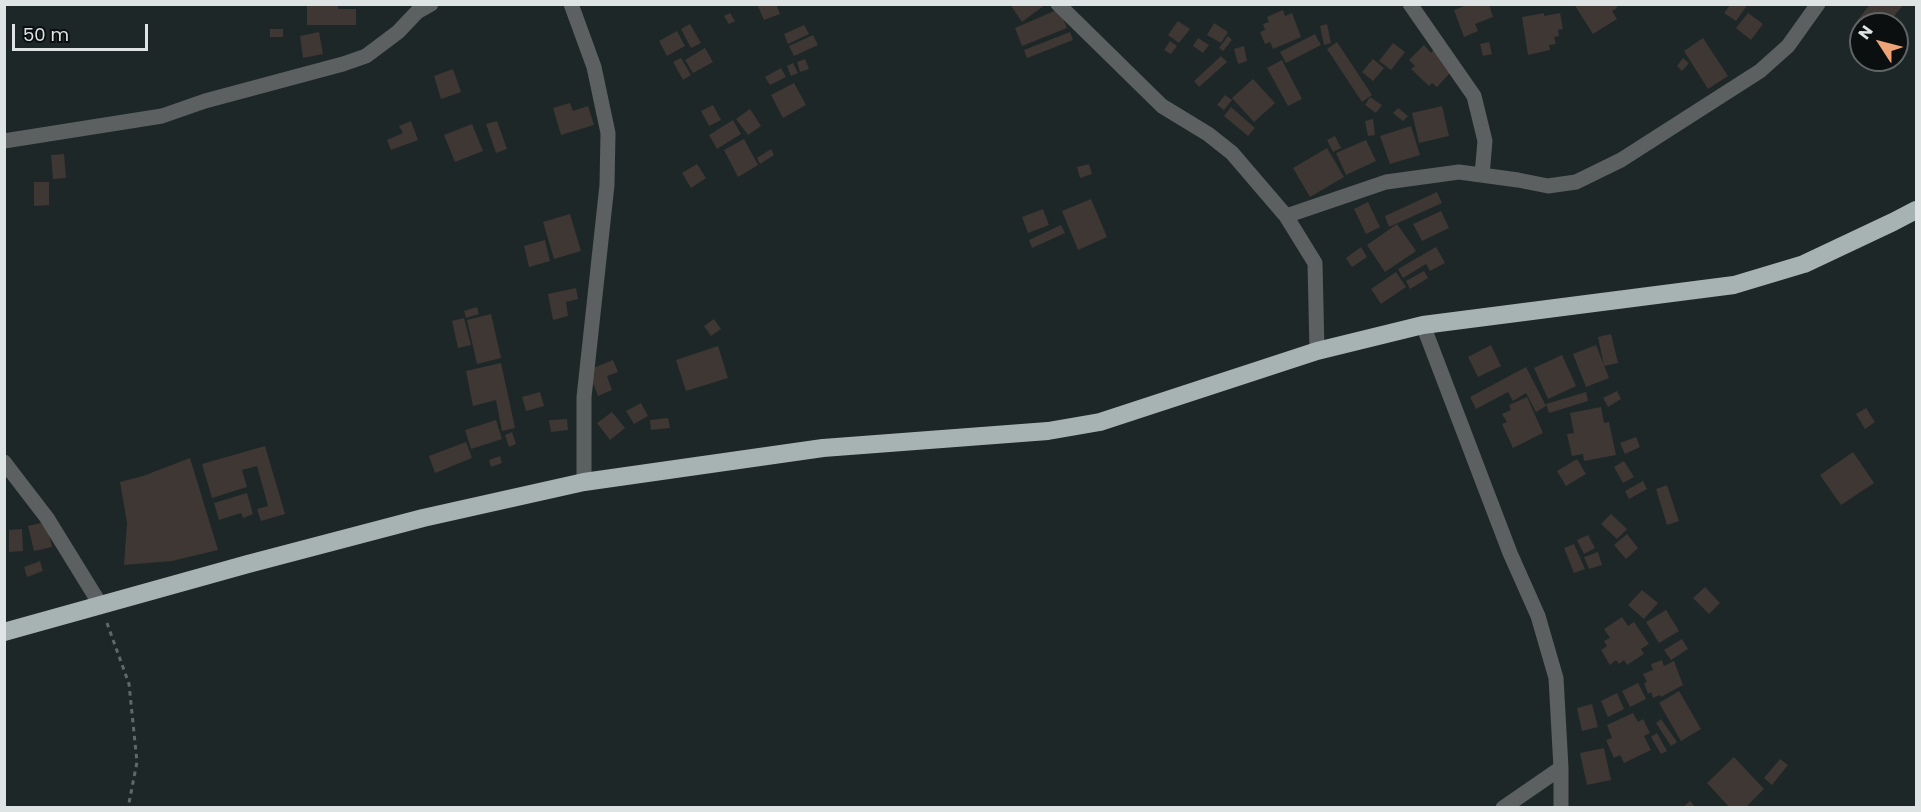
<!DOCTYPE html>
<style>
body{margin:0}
#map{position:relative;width:1921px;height:812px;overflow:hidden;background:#1e2727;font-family:Poppins,sans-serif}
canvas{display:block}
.frame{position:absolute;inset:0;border:6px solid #dee4e4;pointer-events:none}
.north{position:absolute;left:1849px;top:12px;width:60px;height:60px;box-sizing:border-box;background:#0b0f0f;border:2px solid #5f6464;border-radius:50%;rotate:306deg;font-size:16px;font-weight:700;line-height:24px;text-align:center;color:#dee4e4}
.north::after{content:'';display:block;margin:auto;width:21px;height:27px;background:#efa377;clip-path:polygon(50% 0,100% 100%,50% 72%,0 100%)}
.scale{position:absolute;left:12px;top:24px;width:136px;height:27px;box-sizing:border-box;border:3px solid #dee4e4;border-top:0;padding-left:8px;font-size:18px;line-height:21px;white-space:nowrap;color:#dee4e4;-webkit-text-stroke:4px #0b0f0f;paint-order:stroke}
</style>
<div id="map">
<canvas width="1921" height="812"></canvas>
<div class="frame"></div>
<div class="north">N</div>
<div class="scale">50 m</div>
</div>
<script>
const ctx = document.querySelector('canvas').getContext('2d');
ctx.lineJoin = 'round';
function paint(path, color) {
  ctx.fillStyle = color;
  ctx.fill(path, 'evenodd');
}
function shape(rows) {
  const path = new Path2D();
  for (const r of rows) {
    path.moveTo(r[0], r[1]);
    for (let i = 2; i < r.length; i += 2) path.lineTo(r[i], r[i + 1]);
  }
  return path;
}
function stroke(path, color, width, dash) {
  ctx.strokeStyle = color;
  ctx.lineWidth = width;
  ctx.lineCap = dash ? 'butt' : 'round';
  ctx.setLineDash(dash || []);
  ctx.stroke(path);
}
const building = shape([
 [307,4,338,4,338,9,356,9,356,25,307,25],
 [757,4,776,4,780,14,764,20],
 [1010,4,1046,4,1022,22],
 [1574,4,1616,4,1617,8,1612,11,1617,19,1593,34],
 [1731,4,1748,4,1736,21,1724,13],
 [1870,4,1904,4,1891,20,1896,24,1860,24,1857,21],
 [1467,5,1489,5,1493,17,1475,24,1478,31,1464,37,1454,10],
 [1059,9,1067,28,1022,46,1015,28],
 [1283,10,1285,16,1292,13,1301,37,1273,49,1270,42,1265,44,1260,32,1265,30,1263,24,1269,22,1267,17],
 [730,13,735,21,729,24,724,16],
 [1544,13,1544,16,1560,13,1563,29,1558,30,1559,36,1554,37,1556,44,1549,45,1550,50,1528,55,1522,17],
 [1748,13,1763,24,1751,40,1736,28],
 [1178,21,1190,29,1179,43,1168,35],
 [1214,23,1228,32,1221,43,1207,35],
 [690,24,701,43,691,48,681,29],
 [1327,24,1331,43,1324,45,1320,26],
 [804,25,809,34,788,44,784,34],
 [1897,25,1903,30,1897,38],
 [270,29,283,29,283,37,270,37],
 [677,31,685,46,667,56,659,41],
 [319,32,323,54,303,58,300,36],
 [1070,32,1073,40,1027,58,1024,50],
 [1315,34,1321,45,1286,63,1280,52],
 [813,35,818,45,794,56,789,46],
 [1228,36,1232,40,1223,51,1219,48],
 [1198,38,1209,45,1203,53,1193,46],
 [1703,38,1728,76,1708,89,1684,51],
 [1170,41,1177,46,1171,54,1164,50],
 [1337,42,1372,95,1362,102,1327,49],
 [1489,42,1492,54,1483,56,1480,44],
 [1393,43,1405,52,1391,70,1379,61],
 [1424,45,1431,53,1434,49,1444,59,1441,62,1451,72,1437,87,1432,83,1429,86,1411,69,1415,66,1409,60],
 [1244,46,1247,61,1238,64,1234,49],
 [705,48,713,62,693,73,685,60],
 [1221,56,1227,62,1199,87,1194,81],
 [681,58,691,75,683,80,673,62],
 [1683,58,1689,63,1682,71,1677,66],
 [805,59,809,69,800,72,797,62],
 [1373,59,1384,68,1373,81,1362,72],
 [1282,60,1302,99,1288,106,1267,68],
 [793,63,798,73,791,76,787,66],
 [781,68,786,77,770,85,765,77],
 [453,69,461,92,441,99,434,76],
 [1253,79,1275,103,1254,122,1232,98],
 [794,83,806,105,783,118,771,95],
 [1225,95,1232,100,1224,110,1217,105],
 [1370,97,1382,105,1376,113,1365,105],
 [570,103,573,111,588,106,594,125,561,135,553,108],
 [713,105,721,120,709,126,701,111],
 [1442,106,1449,136,1419,143,1412,113],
 [1231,107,1255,128,1248,136,1224,116],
 [1398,108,1408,116,1403,121,1393,113],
 [750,109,761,126,748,135,736,119],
 [1373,119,1375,135,1368,136,1365,121],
 [733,120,741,134,717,149,709,135],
 [411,121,418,140,391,150,387,140,403,133,399,126],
 [497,121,507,149,496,153,486,124],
 [472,124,483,151,455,162,444,135],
 [1411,126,1420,155,1390,164,1380,136],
 [1335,136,1341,148,1333,152,1327,140],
 [744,139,758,165,738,177,724,150],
 [1366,140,1376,161,1346,175,1336,153],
 [1327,148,1344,177,1310,197,1293,168],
 [771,149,774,155,760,164,757,158],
 [64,154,66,178,53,179,51,155],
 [697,164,706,178,691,188,682,173],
 [1089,164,1092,174,1080,178,1077,167],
 [34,182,49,182,49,205,34,206],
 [1437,192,1442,203,1389,227,1385,216],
 [1091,199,1107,237,1078,250,1062,211],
 [1368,202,1380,227,1366,234,1354,209],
 [1043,209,1049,225,1028,233,1022,217],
 [1441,211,1449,228,1422,241,1413,224],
 [570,214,581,251,554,259,543,222],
 [1397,224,1416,251,1385,272,1367,245],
 [1061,225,1065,233,1032,248,1029,240],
 [545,240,550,261,529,267,524,246],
 [1361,247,1367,257,1352,267,1346,258],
 [1436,247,1445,263,1430,271,1426,264,1403,278,1398,269],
 [1424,271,1428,278,1410,289,1406,281],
 [1396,272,1406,287,1381,304,1371,289],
 [576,288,578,299,566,302,568,316,553,320,548,294],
 [477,307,479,314,466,318,464,311],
 [491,314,501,358,477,364,467,320],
 [464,318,471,345,458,348,452,321],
 [714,319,721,329,711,336,704,326],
 [1611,334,1618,363,1604,366,1598,337],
 [1491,345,1501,366,1478,377,1468,357],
 [1596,345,1609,378,1586,387,1573,354],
 [718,346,728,378,686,391,676,360],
 [1562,355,1576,386,1548,399,1534,368],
 [613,360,618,372,607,376,612,390,598,396,588,370],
 [501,363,515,428,502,431,496,400,473,406,466,371],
 [1526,367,1546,406,1536,412,1526,393,1513,401,1508,392,1476,409,1470,397],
 [1617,391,1621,399,1608,407,1603,398],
 [540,392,544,406,526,411,522,397],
 [1586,392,1588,401,1549,413,1546,404],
 [1527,397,1543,433,1513,448,1502,424,1507,422,1502,414,1511,410,1509,405],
 [641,403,648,416,634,424,626,411],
 [1601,407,1604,423,1609,422,1616,455,1584,461,1583,454,1572,456,1567,434,1574,433,1570,413],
 [1866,408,1875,422,1865,429,1856,414],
 [612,412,625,428,610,440,597,423],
 [668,418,670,428,651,430,650,420],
 [567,419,568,430,551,432,549,420],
 [496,420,502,439,471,449,465,430],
 [512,432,516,444,509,447,505,435],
 [1636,437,1640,447,1625,454,1620,443],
 [466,442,472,458,435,473,429,456],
 [265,446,285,514,261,521,257,509,268,506,257,466,242,470,247,487,212,498,202,464],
 [1853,452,1874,483,1841,505,1820,475],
 [500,456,502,463,491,467,489,460],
 [190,458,218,550,172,561,124,565,127,523,120,482,143,476],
 [1577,459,1586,474,1566,486,1557,471],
 [1624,461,1634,477,1623,483,1614,467],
 [1643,481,1647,489,1629,499,1625,491],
 [1667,485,1679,521,1667,525,1656,489],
 [247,493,253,514,243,518,241,513,219,520,214,503],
 [1611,514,1627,529,1617,539,1601,524],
 [46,522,52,547,34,551,28,526],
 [22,529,23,551,9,552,9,530],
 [1627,534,1638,548,1626,559,1614,545],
 [1588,535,1595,548,1584,554,1577,540],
 [1574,544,1585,569,1574,573,1564,548],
 [1598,552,1602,565,1589,569,1584,557],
 [40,561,43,571,27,577,24,567],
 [1705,587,1720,603,1709,614,1693,598],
 [1642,590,1658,603,1644,619,1628,605],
 [1666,610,1679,631,1659,643,1646,622],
 [1622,617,1628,626,1634,622,1649,644,1641,649,1644,654,1627,665,1624,660,1619,664,1616,660,1610,665,1601,650,1607,646,1604,641,1610,638,1604,629],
 [1682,639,1688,649,1671,660,1664,650],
 [1662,660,1664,666,1674,661,1683,685,1661,697,1660,695,1653,698,1651,692,1648,694,1644,683,1647,682,1643,674,1653,670,1651,664],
 [1638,683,1646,699,1630,707,1622,691],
 [1679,691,1701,729,1681,741,1659,703],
 [1617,693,1624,709,1608,717,1601,701],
 [1592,704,1598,727,1582,731,1577,708],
 [1633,713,1638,722,1643,719,1650,733,1644,736,1651,750,1624,763,1620,755,1614,758,1606,740,1612,738,1607,725],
 [1661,719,1677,742,1671,746,1656,723],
 [1657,733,1667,751,1661,754,1651,737],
 [1604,748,1611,780,1587,785,1580,753],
 [1734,757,1764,789,1745,808,1730,808,1707,783],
 [1780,759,1788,765,1772,785,1764,778],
 [1690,801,1696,808,1682,808]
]);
const path = shape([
 [107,623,129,684,137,762,128,808]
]);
const minor = shape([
 [571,4,594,67,608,133,607,185,584,397,584,482],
 [1058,4,1162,106,1208,134,1232,153,1286,216,1315,263,1317,351],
 [1410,4,1474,96,1485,141,1482,175],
 [4,141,162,116,205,101,343,64,366,56,398,32,417,12,431,4],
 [1286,216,1386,182,1459,172,1518,180,1548,186,1576,182,1621,160,1760,71,1788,46,1818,4],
 [1423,325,1510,553,1538,616,1556,678,1561,768,1561,808],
 [4,462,47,518,100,604],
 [1503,808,1561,768]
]);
const highway = shape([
 [4,632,248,564,423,518,584,482,823,448,1048,431,1100,422,1317,351,1423,325,1734,285,1804,264,1893,222,1916,210]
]);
paint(building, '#3e3733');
stroke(path, '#606868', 3, [4.5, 4.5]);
stroke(minor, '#5c6060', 15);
stroke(highway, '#a7b2b2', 18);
</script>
